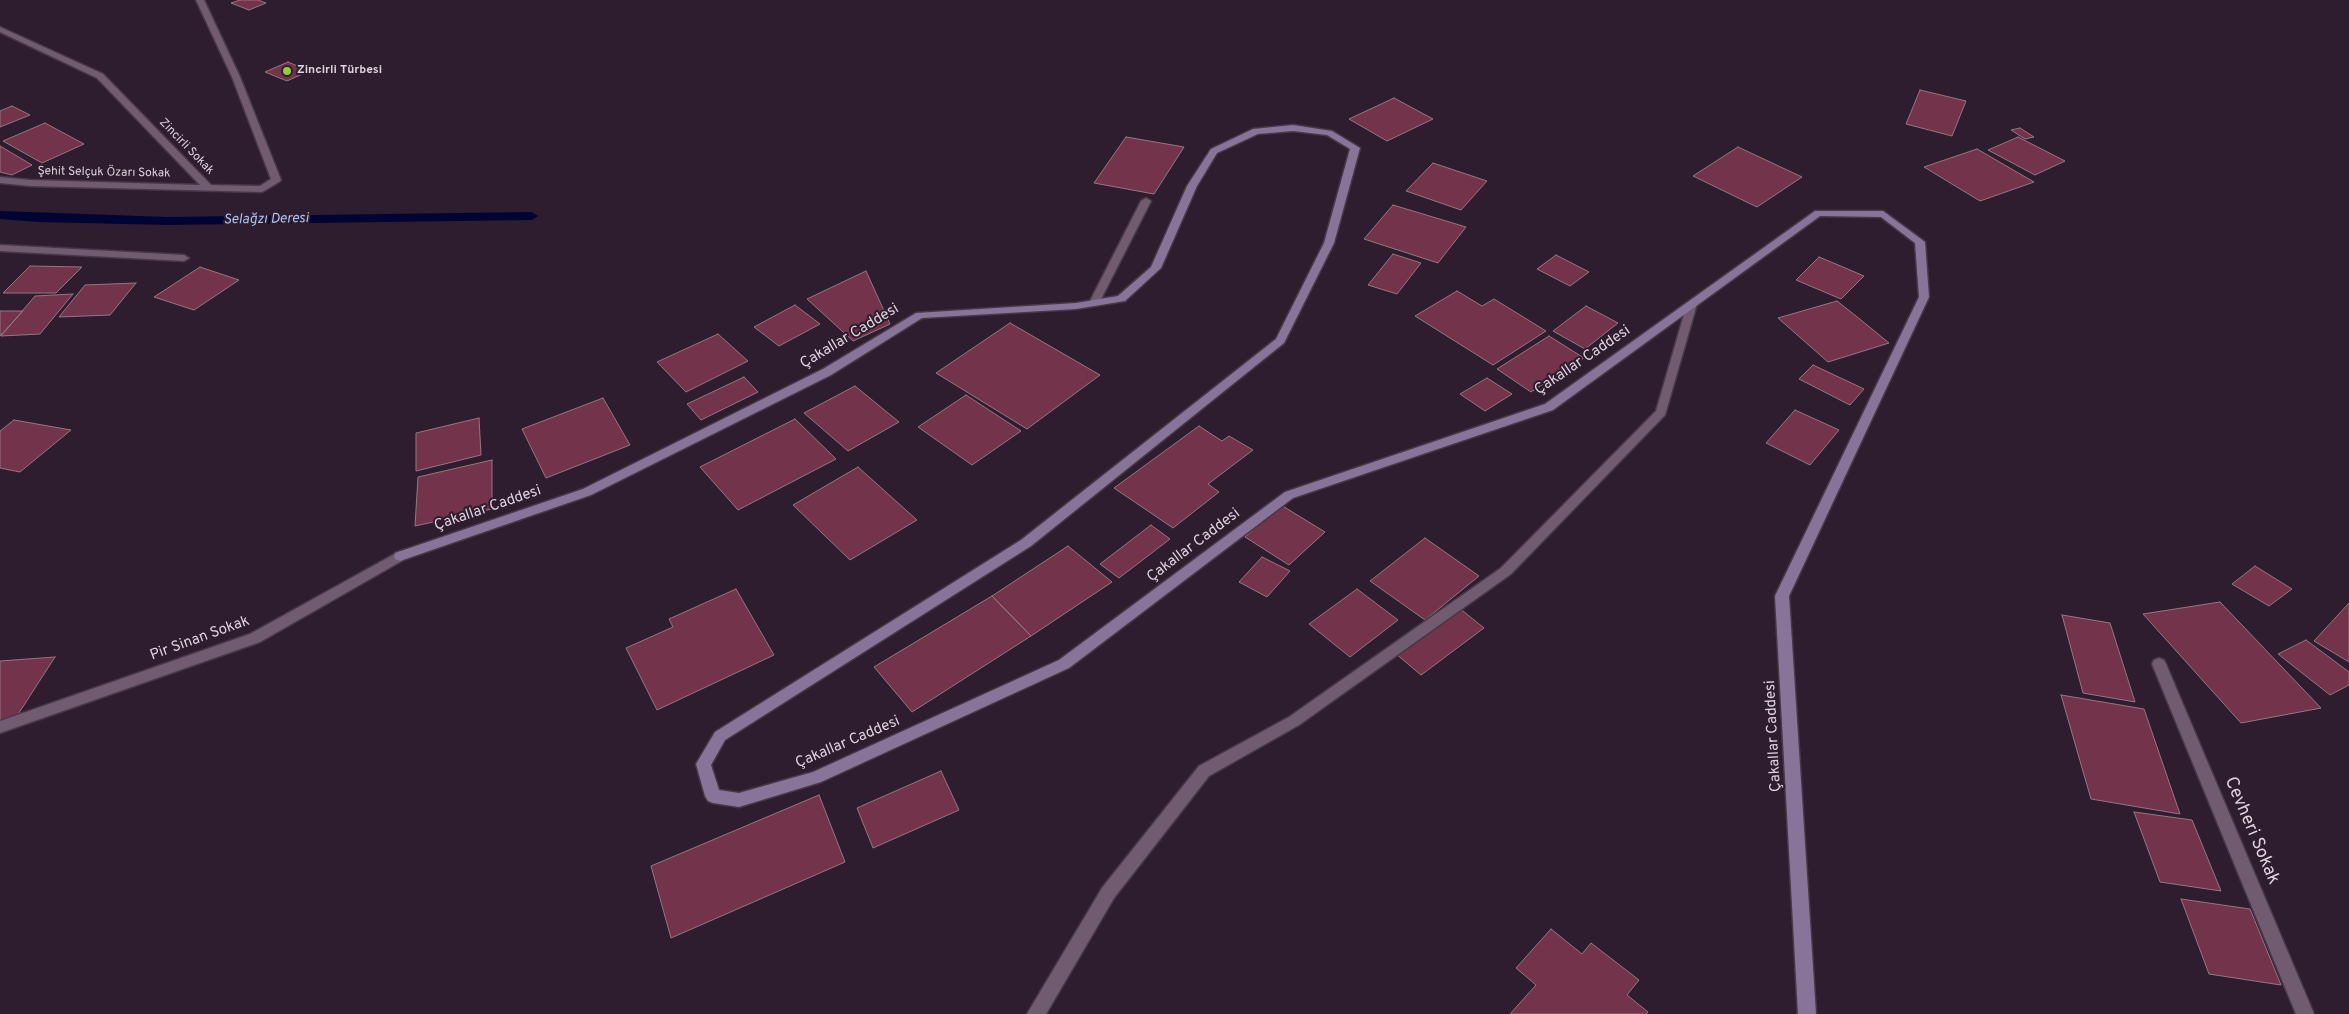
<!DOCTYPE html>
<meta charset="utf-8">
<style>
body{margin:0}
canvas{display:block;background:#2e1d2f}
</style>
<canvas width="2349" height="1014"></canvas>
<script>
const ctx = document.querySelector('canvas').getContext('2d');
ctx.lineJoin = 'round';
function shape(rows) {
  const path = new Path2D();
  for (const r of rows) {
    path.moveTo(r[0], r[1]);
    for (let i = 2; i < r.length; i += 2) path.lineTo(r[i], r[i + 1]);
  }
  return path;
}
function paint(path, color) {
  ctx.fillStyle = color;
  ctx.fill(path, 'evenodd');
}
function stroke(path, color, width, dash) {
  ctx.strokeStyle = color;
  ctx.lineWidth = width;
  ctx.lineCap = dash ? 'butt' : 'round';
  ctx.setLineDash(dash || []);
  ctx.stroke(path);
}
function drawText(font, color, halo, rows, align = 'center') {
  ctx.font = font + ' Overpass,sans-serif';
  ctx.lineWidth = 4;
  ctx.setLineDash([]);
  ctx.textBaseline = 'middle';
  ctx.strokeStyle = halo;
  ctx.fillStyle = color;
  for (const [text, x, y, turn = 0] of rows) {
    ctx.save();
    ctx.translate(x, y);
    ctx.rotate((+turn || 0) * Math.PI / 180);
    ctx.textAlign = isNaN(turn) ? turn : align;
    if (halo) ctx.strokeText(text, 0, 0);
    ctx.fillText(text, 0, 0);
    ctx.restore();
  }
}
const stream = shape([
 [0,211,168,217,532,212,538,216,532,220,168,225,38,222,0,219,0,211]
]);
const building = shape([
 [240,0,258,0,266,3,249,10,231,3,240,0],
 [288,62,309,71,287,81,265,72,288,62],
 [1920,90,1966,101,1952,136,1906,124,1920,90],
 [1394,98,1433,119,1387,141,1349,119,1394,98],
 [12,106,30,115,0,127,0,111,12,106],
 [45,123,84,144,42,163,3,141,45,123],
 [2020,128,2034,137,2025,139,2011,130,2020,128],
 [1126,137,1184,147,1154,194,1094,183,1126,137],
 [2018,137,2065,161,2035,175,1988,150,2018,137],
 [0,146,32,165,12,175,0,172,0,146],
 [1738,147,1802,177,1757,207,1693,176,1738,147],
 [1977,149,2034,182,1980,201,1924,167,1977,149],
 [1433,163,1487,181,1461,210,1406,191,1433,163],
 [1393,205,1466,227,1438,263,1364,239,1393,205],
 [1393,254,1421,263,1397,294,1368,285,1393,254],
 [1556,255,1589,272,1570,286,1537,269,1556,255],
 [1819,257,1843,267,1864,276,1841,299,1796,280,1819,257],
 [30,266,82,267,56,293,3,293,30,266],
 [200,267,239,280,194,310,154,297,200,267],
 [866,271,890,324,853,341,807,299,866,271],
 [136,283,110,315,59,317,85,285,136,283],
 [1457,291,1482,306,1494,299,1546,331,1493,365,1415,316,1457,291],
 [73,294,40,334,1,336,35,296,73,294],
 [1837,301,1861,320,1889,343,1828,362,1778,318,1837,301],
 [795,305,820,324,779,346,754,327,795,305],
 [1586,306,1618,323,1585,349,1553,331,1586,306],
 [0,311,23,311,0,336,0,311],
 [1010,323,1100,375,1027,429,936,373,1010,323],
 [718,334,748,361,686,392,657,362,718,334],
 [1549,336,1584,358,1531,392,1497,369,1549,336],
 [1813,365,1864,389,1850,405,1799,379,1813,365],
 [744,377,758,392,701,420,687,404,744,377],
 [1487,378,1512,394,1485,411,1460,394,1487,378],
 [855,386,899,422,848,451,804,413,855,386],
 [966,395,1021,431,972,465,918,427,966,395],
 [603,398,630,445,546,478,522,429,603,398],
 [1795,410,1839,430,1810,465,1766,443,1795,410],
 [479,418,481,455,416,471,416,433,479,418],
 [795,419,836,459,738,510,700,467,795,419],
 [14,420,71,430,20,472,0,468,0,431,14,420],
 [1199,426,1222,441,1229,436,1253,450,1208,484,1219,492,1173,528,1114,488,1199,426],
 [492,460,492,509,415,526,418,477,492,460],
 [858,467,917,520,850,560,793,505,858,467],
 [1281,505,1325,532,1289,565,1245,537,1281,505],
 [1151,525,1170,539,1119,578,1100,564,1151,525],
 [1425,538,1479,576,1425,620,1370,581,1425,538],
 [1068,546,1112,582,1031,636,992,596,1068,546],
 [1262,557,1290,571,1267,597,1239,582,1262,557],
 [2255,566,2292,589,2269,606,2232,584,2255,566],
 [736,589,774,655,657,710,626,648,673,627,669,619,736,589],
 [1357,589,1398,620,1350,657,1309,624,1357,589],
 [992,596,1031,636,912,712,874,667,992,596],
 [2220,602,2321,708,2241,723,2143,614,2220,602],
 [2349,603,2349,662,2314,641,2349,603],
 [1458,607,1484,628,1421,675,1395,653,1458,607],
 [2062,615,2110,623,2135,702,2083,693,2062,615],
 [2306,640,2349,672,2349,685,2330,695,2278,654,2306,640],
 [55,657,15,719,0,720,0,661,55,657],
 [2061,695,2144,709,2180,814,2091,799,2061,695],
 [941,771,959,810,873,848,857,808,941,771],
 [819,795,845,862,671,938,651,866,819,795],
 [2134,812,2192,820,2221,891,2160,882,2134,812],
 [2181,899,2250,909,2281,985,2209,974,2181,899],
 [1551,929,1582,954,1591,943,1639,980,1627,995,1648,1012,1646,1014,1510,1014,1536,985,1516,968,1551,929]
]);
const lane = shape([
 [1146,198,1151,201,1099,303,1098,305,1090,305,1089,303,1141,201,1146,198]
]);
const street = shape([
 [196,0,204,0,240,77,281,180,279,182,262,192,30,186,0,183,0,177,30,180,200,185,97,78,0,32,0,27,103,74,211,185,260,186,271,179,232,77,196,0],
 [0,245,184,255,189,258,184,261,0,251,0,245],
 [1692,301,1697,304,1665,415,1511,574,1299,725,1209,776,1114,898,1046,1014,1027,1014,1102,888,1199,766,1289,717,1501,568,1656,411,1687,304,1692,301],
 [400,551,405,553,406,556,405,559,260,642,0,733,0,721,250,634,400,551],
 [2159,658,2164,660,2166,664,2314,1014,2296,1014,2152,664,2154,660,2159,658]
]);
const secondary = shape([
 [1293,125,1332,131,1360,148,1334,243,1284,343,1031,546,725,740,711,765,719,790,739,793,813,772,1059,660,1285,492,1545,404,1815,211,1883,211,1925,242,1929,297,1789,596,1816,1014,1798,1014,1775,596,1919,297,1915,243,1881,217,1820,216,1553,410,1293,498,1069,668,821,782,739,807,713,803,708,801,705,796,696,764,715,732,1021,540,1276,339,1324,243,1350,149,1327,135,1293,131,1258,134,1217,153,1197,186,1161,268,1125,301,1076,309,922,318,831,375,591,495,400,561,395,559,394,556,395,553,583,489,823,369,916,313,1076,303,1118,296,1151,267,1187,186,1211,149,1253,129,1293,125]
]);
const markers = [
 [287,71,5,"#95cc3a"]
];
const farPoinames = [
 ["Zincirli Türbesi",297,71]
];
const farStreetnames = [
 ["Zincirli Sokak",186,147,46],
 ["Şehit Selçuk Özarı Sokak",104,173,1]
];
const farWaternames = [
 ["Selağzı Deresi",266,220,-1]
];
const streetNames = [
 ["Çakallar Caddesi",850,337,-31],
 ["Çakallar Caddesi",1583,361,-34],
 ["Çakallar Caddesi",488,509,-19],
 ["Çakallar Caddesi",1194,546,-37],
 ["Pir Sinan Sokak",200,639,-20],
 ["Çakallar Caddesi",1774,736,-93],
 ["Çakallar Caddesi",848,743,-23]
];
const nearStreetnames = [
 ["Cevheri Sokak",2251,831,67]
];
paint(stream, '#000432');
paint(building, '#72334b');
stroke(building, '#957680', 1);
stroke(lane, '#463847', 3);
stroke(street, '#463847', 3);
stroke(secondary, '#463847', 3);
paint(lane, '#705b70');
paint(street, '#705b70');
paint(secondary, '#877498');
for (const [x, y, r, color] of markers) {
  const dot = new Path2D();
  dot.arc(x, y, r, 0, 2 * Math.PI);
  ctx.fillStyle = color;
  ctx.fill(dot);
  stroke(dot, '#2e1d2f', 2);
}
drawText('bold 12px', '#ded2de', '#2e1d2f', farPoinames, 'left');
drawText('12px', '#ded2de', '#2e1d2f', farStreetnames);
drawText('italic 14px', '#a7c3f3', '#2e1d2f', farWaternames);
drawText('15px', '#ded2de', '#2e1d2f', streetNames);
drawText('18px', '#ded2de', '#2e1d2f', nearStreetnames);
</script>
